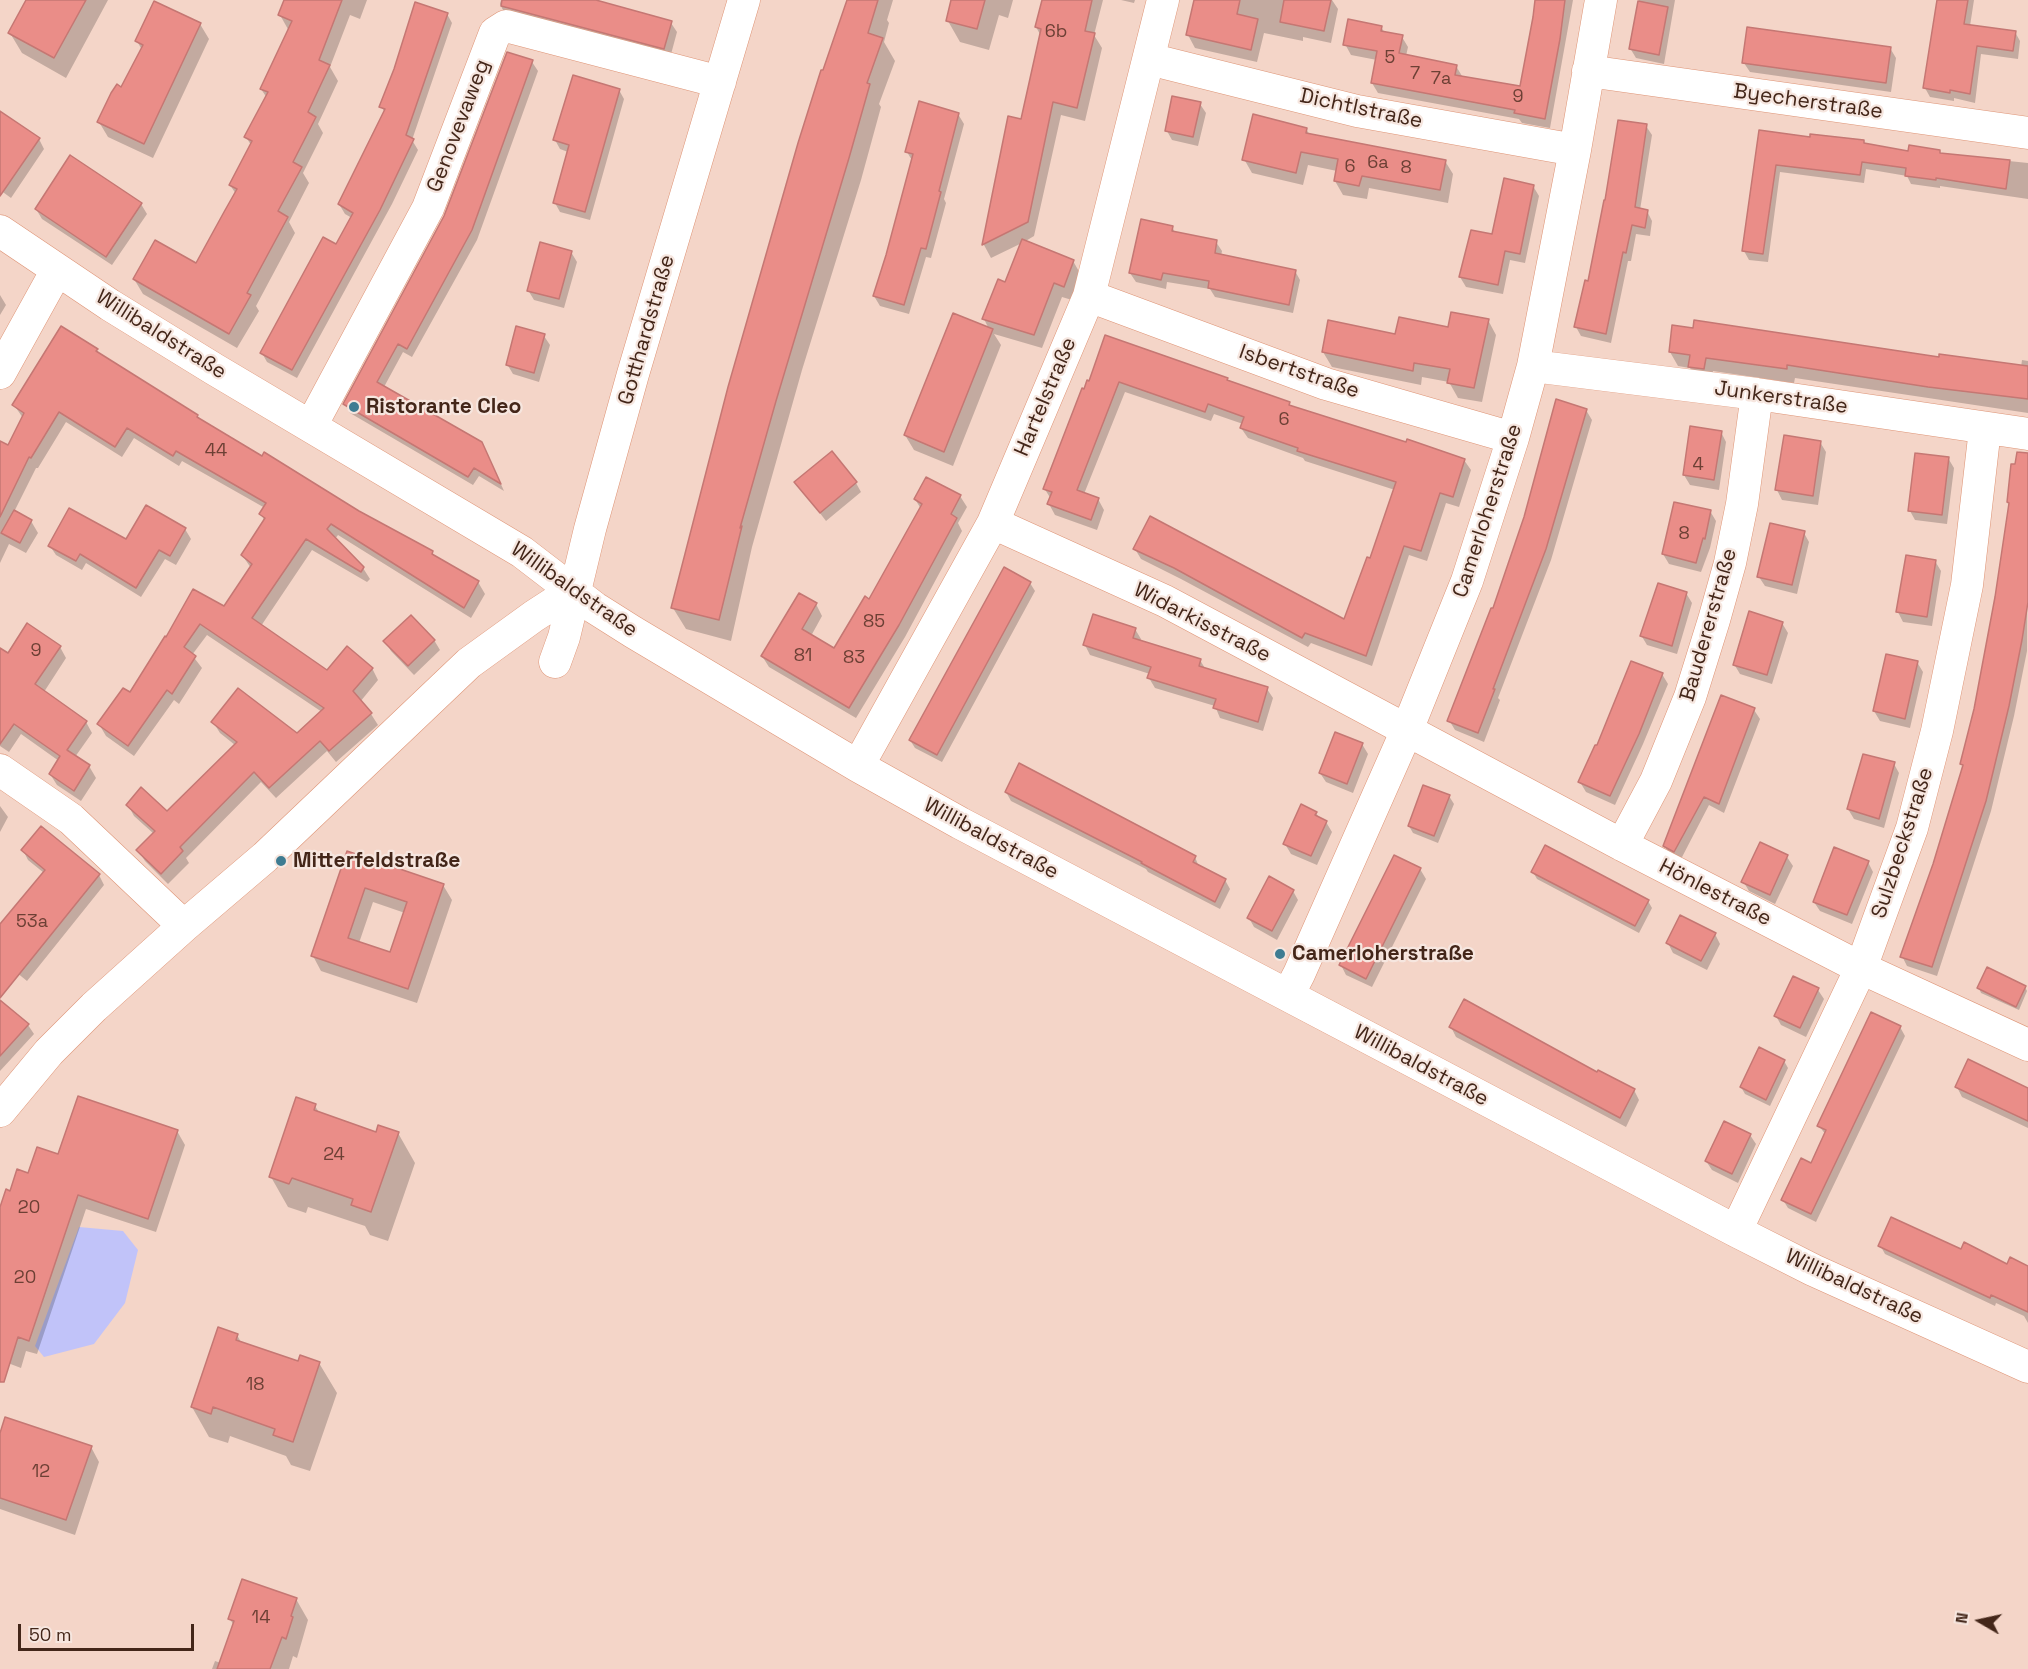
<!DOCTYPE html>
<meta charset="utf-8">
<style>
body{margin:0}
#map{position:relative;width:2028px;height:1669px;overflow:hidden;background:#f4d5c8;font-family:"Space Grotesk",sans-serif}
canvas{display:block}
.north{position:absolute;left:1950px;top:1591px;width:60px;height:60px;-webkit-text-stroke:4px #f6e6df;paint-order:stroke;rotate:279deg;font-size:16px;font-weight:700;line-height:24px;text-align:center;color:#432619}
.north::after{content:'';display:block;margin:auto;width:21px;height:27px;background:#432619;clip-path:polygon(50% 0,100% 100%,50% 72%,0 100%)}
.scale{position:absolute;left:18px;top:1624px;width:176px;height:27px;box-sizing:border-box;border:3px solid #432619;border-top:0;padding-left:8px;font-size:18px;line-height:21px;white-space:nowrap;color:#432619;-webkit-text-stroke:4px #f6e6df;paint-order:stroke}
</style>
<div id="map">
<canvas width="2028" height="1669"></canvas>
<div class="north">N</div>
<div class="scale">50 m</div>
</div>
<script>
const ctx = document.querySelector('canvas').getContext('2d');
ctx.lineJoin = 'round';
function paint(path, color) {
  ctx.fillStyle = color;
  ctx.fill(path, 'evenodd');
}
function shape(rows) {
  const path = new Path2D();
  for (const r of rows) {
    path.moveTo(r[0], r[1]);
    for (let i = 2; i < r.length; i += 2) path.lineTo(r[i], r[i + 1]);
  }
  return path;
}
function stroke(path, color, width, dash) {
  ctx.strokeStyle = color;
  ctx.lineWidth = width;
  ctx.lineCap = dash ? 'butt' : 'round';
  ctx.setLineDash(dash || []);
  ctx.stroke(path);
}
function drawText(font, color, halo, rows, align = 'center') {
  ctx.font = font + ' "Space Grotesk",sans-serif';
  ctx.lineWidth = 4.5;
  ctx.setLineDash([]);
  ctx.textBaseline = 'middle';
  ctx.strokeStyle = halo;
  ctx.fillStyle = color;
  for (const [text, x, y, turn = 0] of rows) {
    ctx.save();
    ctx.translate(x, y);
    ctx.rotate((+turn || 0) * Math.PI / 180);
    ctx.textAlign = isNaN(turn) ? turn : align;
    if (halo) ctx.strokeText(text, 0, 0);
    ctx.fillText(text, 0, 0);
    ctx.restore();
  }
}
const green = shape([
 [79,1227,123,1231,138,1250,125,1303,94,1344,44,1357,35,1346]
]);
const shadow = shape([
 [28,0,108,0,66,78,22,53,10,33],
 [286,0,367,0,360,19,350,15,330,67,338,81,318,124,323,133,303,173,309,183,289,222,295,233,256,306,259,311,237,348,143,294,134,279,197,266,236,194,230,185,251,145,246,137,267,98,261,89,289,31,280,15],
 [501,0,590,0,671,23,677,32,670,58,505,14,500,4],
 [848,0,893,0,887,20,889,23,884,42,895,61,879,104,881,107,861,180,802,370,752,547,731,641,686,629,673,608,824,72],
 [953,0,1013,0,1008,18,999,15,989,50,960,42,948,21],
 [1043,0,1103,0,1094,35,1102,48,1085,121,1061,115,1034,236,1024,242,1073,261,1081,275,1072,300,1062,297,1042,348,994,334,1001,345,953,466,914,450,905,435,989,329,984,319,1005,284,1022,243,991,258,984,245,1009,118,1022,121,1041,36,1036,27],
 [1121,0,1135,0,1134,3],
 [1196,0,1332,0,1338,9,1331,43,1303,37,1303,41,1264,33,1257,62,1195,48,1188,35],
 [1536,0,1573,0,1550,128,1522,123,1519,119,1378,93,1372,83,1377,60,1351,55,1345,44,1381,27,1385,33,1402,37,1408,47,1406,56,1456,66,1462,76,1521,88],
 [1639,0,1675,0,1664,64,1636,58,1630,48],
 [1939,0,1974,0,1970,26,2015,32,2020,41,2018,59,1981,54,1975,103,1954,98,1954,101,1930,97,1925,88],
 [447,14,452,23,412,140,418,150,392,204,297,378,267,362,262,353,337,246,352,218,345,214,339,204,385,113,381,106],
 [200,24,209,39,153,158,108,137,99,122,122,89,142,50,137,41],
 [1890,48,1896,58,1891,92,1750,72,1744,63],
 [532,62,538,71,477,240,412,357,403,352,384,387,487,453,504,491,479,476,473,485,350,413,345,404],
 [619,90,624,99,590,220,560,212,555,203,568,152,560,149,555,140],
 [1200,104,1206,113,1198,146,1172,140,1167,131],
 [0,113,39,139,44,149,11,198,0,190],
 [958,114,964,124,944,199,946,203,931,258,926,257,909,314,880,306,874,296,913,162,907,152],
 [1646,126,1652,135,1640,210,1647,211,1652,221,1650,236,1636,234,1631,261,1628,261,1611,343,1581,336,1576,327,1590,282],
 [1306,129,1310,135,1445,161,1453,174,1448,203,1369,188,1367,199,1343,195,1335,181,1337,171,1308,165,1303,185,1252,173,1244,159],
 [1761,131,1811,139,1863,141,1866,145,1909,153,1939,151,1941,154,2028,163,2028,199,1940,186,1940,188,1911,184,1907,176,1866,169,1864,183,1780,172,1768,262,1749,260,1744,251],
 [1533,186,1539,196,1525,263,1510,260,1503,294,1466,287,1460,277],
 [141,204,147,214,112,265,42,219,36,209],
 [1172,227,1176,234,1216,242,1222,251,1221,256,1295,271,1300,280,1293,313,1215,297,1210,289,1167,282,1166,289,1136,282,1130,273],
 [571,252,577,262,564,308,534,300,528,290],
 [0,295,6,305,0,315],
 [1488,320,1496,335,1482,402,1458,398,1449,382,1422,377,1421,385,1332,367,1323,352,1396,336,1449,328],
 [1694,330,2021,367,2022,360,2028,361,2028,413,1795,378,1794,383,1713,371,1712,383,1698,381,1690,368,1678,366,1670,352],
 [544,336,550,345,539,382,513,374,507,364],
 [1106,337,1227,379,1228,382,1289,404,1290,407,1407,444,1464,460,1471,470,1459,507,1446,503,1427,561,1409,555,1372,666,1311,643,1308,647,1181,579,1141,559,1135,549,1345,621,1371,560,1395,490,1305,461,1303,458,1248,438,1241,428,1243,424,1214,414,1211,421,1125,392,1084,494,1098,499,1104,510,1097,530,1055,515,1049,504,1051,499,1044,488,1090,383],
 [97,350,99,355,197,416,199,419,358,513,432,552,435,558,478,582,485,594,471,618,338,535,335,539,363,568,370,579,367,582,312,550,261,626,328,672,372,668,378,680,360,702,371,714,378,725,336,762,327,751,276,798,261,782,186,858,189,863,168,884,145,861,138,850,154,834,134,816,128,805,167,813,235,745,220,733,213,722,297,735,322,712,207,635,192,655,202,668,179,704,174,700,134,756,106,736,99,724,130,694,165,638,224,608,251,568,242,555,265,522,261,514,265,508,182,461,179,466,134,438,122,457,66,422,38,468,36,468,14,512,31,521,38,533,26,553,9,544,0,563,0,442,9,447,23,418,14,405],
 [1586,410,1592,420,1551,560,1498,698,1500,700,1484,742,1455,730,1449,720,1494,610],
 [1692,427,1721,432,1726,442,1719,490,1690,485,1684,475],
 [1820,442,1826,452,1818,505,1782,500,1777,490],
 [1948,458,1954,468,1947,524,1915,520,1910,511],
 [2028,467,2027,651,2014,716,1991,811,1937,976,1907,966,1902,956,1934,865,1964,767,1962,764,1976,710,1996,598,2010,506,2008,502],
 [796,482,856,483,861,492,826,521],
 [960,496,967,507,958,523,962,531,905,637,856,718,769,667,762,656,816,604,822,616,811,636,835,650,870,601,921,509,915,499],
 [146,507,185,529,191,539,176,565,165,559,141,597,86,563,82,570,56,555,50,546,127,541],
 [1710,511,1716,521,1710,548,1701,572,1669,564,1663,554],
 [1804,533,1809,542,1797,594,1765,586,1759,577],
 [1935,561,1941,571,1932,626,1903,622,1898,612],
 [1030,583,1035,591,942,762,915,748,910,740],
 [1686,593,1692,603,1677,654,1647,645,1641,635],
 [1782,623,1788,633,1772,684,1740,674,1734,664],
 [1135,629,1141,639,1140,642,1200,660,1206,670,1267,689,1273,698,1263,731,1220,718,1215,706,1155,688,1149,678,1150,674,1090,655,1085,645],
 [434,640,440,650,414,675,391,651,385,641],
 [60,647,66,658,44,692,86,722,92,733,75,757,89,766,96,778,81,801,57,785,50,774,59,761,21,734,9,752,0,746,0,650,8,655],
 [1917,662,1923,672,1910,728,1880,721,1874,711],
 [1662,674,1668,684,1643,744,1615,805,1586,792,1580,782,1598,747],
 [1754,710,1760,719,1724,813,1709,805,1680,861,1670,856,1665,846],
 [1362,744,1368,754,1353,793,1326,782,1320,773],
 [1894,764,1899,773,1884,828,1854,819,1848,809],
 [1006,792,1195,857,1199,867,1225,880,1230,889,1220,909,1148,872,1146,869,1011,801],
 [1449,796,1454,804,1438,843,1413,833,1409,826],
 [0,806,8,817,0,832],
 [1316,813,1320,819,1326,822,1332,832,1317,865,1291,854,1285,844],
 [23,850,99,875,104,885,27,981,0,959,0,927,44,873,28,860],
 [348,853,443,885,452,900,417,1003,321,971,313,956],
 [373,902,405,913,391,954,359,943],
 [1787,857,1793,866,1775,904,1749,891,1743,881],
 [1868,862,1873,872,1852,924,1820,911,1814,902],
 [1420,869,1426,879,1372,987,1346,975,1341,965],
 [1533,872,1648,901,1652,908,1639,933,1537,879],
 [1293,891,1298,900,1277,940,1254,927,1249,918],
 [1715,934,1720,944,1707,970,1673,953,1668,943],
 [2025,987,2027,991,2019,1010,1981,993,1979,988],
 [1818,990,1824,999,1806,1037,1781,1025,1776,1016],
 [0,1002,28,1025,34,1034,0,1071],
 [1451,1027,1598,1075,1634,1090,1639,1100,1626,1127,1456,1037],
 [1900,1027,1905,1036,1816,1222,1788,1208,1783,1200,1812,1165,1826,1135,1819,1126],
 [1784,1061,1788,1068,1770,1106,1745,1094,1741,1087],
 [1957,1087,2028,1090,2028,1128,1962,1097],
 [315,1106,320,1114,377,1133,398,1133,415,1163,388,1241,370,1235,365,1226,308,1207,306,1213,288,1207,271,1177],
 [177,1131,185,1145,156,1232,86,1209,37,1354,26,1351,21,1368,0,1360,0,1212,11,1193,29,1175],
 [1750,1135,1756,1144,1738,1183,1712,1170,1706,1161],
 [1880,1245,1961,1251,2007,1266,2028,1268,2028,1323,2024,1316,1996,1303,1995,1306,1885,1254],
 [237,1335,242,1344,299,1363,319,1363,337,1393,310,1471,291,1465,286,1456,230,1436,228,1443,209,1437,192,1407],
 [0,1438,91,1447,99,1462,75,1535,0,1509],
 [296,1599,308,1620,297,1658,293,1656,289,1669,212,1669,215,1661,221,1663,234,1626,230,1619]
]);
const building = shape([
 [26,0,86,0,54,58,8,33,26,0],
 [284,0,342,0,319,60,330,65,308,112,316,117,293,162,302,167,278,211,288,217,247,293,251,295,229,334,133,279,155,240,196,263,224,212,237,189,229,185,252,141,244,137,268,92,260,89,292,21,278,15,284,0],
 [502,0,596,0,672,21,664,49,501,6,502,0],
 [847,0,878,0,868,33,883,38,867,83,870,84,849,158,776,401,740,528,742,526,719,620,671,608,728,387,798,143,821,70,823,70,847,0],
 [951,0,985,0,977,29,946,21,951,0],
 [1042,0,1092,0,1085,31,1095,33,1077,108,1053,102,1028,222,982,245,1008,116,1021,119,1041,29,1035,27,1042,0],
 [1194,0,1240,0,1237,14,1258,19,1251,50,1186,35,1194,0],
 [1284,0,1331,0,1324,31,1280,22,1284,0],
 [1535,0,1565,0,1560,39,1545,119,1514,113,1515,110,1371,83,1377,51,1343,45,1348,19,1382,26,1381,31,1403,35,1399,53,1457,65,1455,75,1520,86,1533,17,1535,0],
 [1937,0,1968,0,1964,24,2016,31,2013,51,1977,46,1970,94,1950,90,1950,93,1923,88,1937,0],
 [154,1,201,23,144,144,97,122,111,93,117,84,121,87,143,45,135,41,154,1],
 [1638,1,1668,7,1659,55,1629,49,1638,1],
 [415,2,448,13,406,135,414,139,380,210,292,370,260,353,323,237,336,244,353,213,338,204,385,109,379,107,394,69,415,2],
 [1747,27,1891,47,1886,83,1742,63,1747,27],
 [507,52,533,60,472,230,407,349,398,344,377,382,482,442,501,484,474,468,468,477,343,404,444,216,507,52],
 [573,75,620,89,585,212,553,203,569,145,553,140,573,75],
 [1172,96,1201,102,1193,137,1165,131,1172,96],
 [919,101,959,113,939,191,941,192,926,249,921,248,904,305,873,296,886,255,913,154,905,152,919,101],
 [0,111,40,138,0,196,0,111],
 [1253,114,1307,128,1306,133,1446,160,1440,190,1362,176,1359,186,1334,181,1338,159,1301,152,1296,173,1242,160,1253,114],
 [1618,120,1647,124,1635,207,1648,210,1645,228,1632,225,1626,253,1623,252,1606,334,1574,327,1585,280,1588,281,1604,200,1605,200,1618,120],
 [1759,130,1810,137,1810,134,1864,140,1864,143,1908,151,1909,145,1940,150,1940,153,2010,160,2006,189,1936,178,1936,180,1905,176,1906,168,1862,162,1860,175,1776,165,1763,254,1742,251,1759,130],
 [70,155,142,203,106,257,35,209,70,155],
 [1504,178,1534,185,1520,254,1505,251,1498,285,1459,277,1471,230,1492,234,1504,178],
 [1141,219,1173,226,1172,231,1217,240,1215,253,1296,270,1289,305,1208,288,1209,281,1163,273,1161,280,1129,273,1141,219],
 [1022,239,1074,260,1064,287,1054,283,1034,335,982,319,998,279,1005,282,1022,239],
 [540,242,572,251,559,299,527,291,540,242],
 [1451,312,1489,319,1474,388,1447,383,1450,369,1414,363,1413,371,1322,352,1328,320,1395,334,1399,317,1448,327,1451,312],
 [953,313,993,329,944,452,904,435,953,313],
 [1694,320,1939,357,1939,354,2028,366,2028,399,1928,387,1787,365,1787,369,1706,358,1704,369,1688,367,1690,355,1669,352,1672,325,1693,328,1694,320],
 [61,326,98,349,96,351,198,415,197,417,262,456,264,452,359,511,433,551,432,554,479,581,464,608,331,524,327,529,364,567,361,572,306,539,252,618,327,670,347,646,373,668,353,691,372,713,329,751,320,741,269,788,254,772,180,847,183,851,161,874,136,850,155,831,126,805,141,787,167,811,237,742,211,722,238,688,297,733,324,708,200,624,184,647,196,656,172,694,167,690,128,746,97,724,123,688,130,692,165,636,166,637,193,589,224,606,252,564,241,555,265,518,259,514,266,503,176,451,173,456,127,428,115,447,59,412,31,458,29,457,0,517,0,441,8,445,24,413,12,405,61,326],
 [516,326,545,334,534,373,506,365,516,326],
 [1105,335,1228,378,1227,380,1290,402,1289,405,1406,442,1407,439,1465,459,1453,497,1440,493,1421,551,1404,546,1366,656,1305,633,1302,638,1174,568,1133,549,1150,516,1344,619,1367,557,1370,558,1396,482,1297,451,1298,448,1240,428,1244,417,1208,404,1205,412,1119,382,1077,490,1099,498,1091,520,1047,504,1052,492,1043,489,1082,388,1084,389,1087,380,1089,381,1105,335],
 [1556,399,1587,409,1546,549,1493,689,1495,689,1478,733,1447,721,1491,608,1493,608,1524,517,1556,399],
 [1690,426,1722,431,1714,480,1683,475,1690,426],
 [1784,435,1821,441,1813,496,1775,490,1784,435],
 [832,451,857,482,820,513,794,482,832,451],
 [2017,452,2028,453,2028,602,2022,640,2009,706,1986,801,1932,967,1900,957,1933,864,1963,765,1960,764,1974,709,1995,597,2009,503,2007,502,2011,464,2015,464,2017,452],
 [1915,453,1949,457,1942,515,1908,511,1915,453],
 [926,477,961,495,951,514,957,518,899,625,849,708,761,656,799,593,817,603,802,629,834,648,865,596,869,599,922,504,914,499,926,477],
 [1674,502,1711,510,1705,539,1703,538,1696,563,1662,554,1674,502],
 [146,505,186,528,170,556,159,550,136,588,80,554,76,561,48,546,69,508,126,539,146,505],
 [14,510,32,520,20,543,1,533,14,510],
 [1770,523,1805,531,1792,585,1757,577,1770,523],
 [1906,555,1936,560,1927,617,1896,612,1906,555],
 [1004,567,1031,582,937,755,909,740,1004,567],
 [1658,583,1687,592,1672,646,1640,636,1658,583],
 [1749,611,1783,622,1767,675,1733,665,1749,611],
 [1093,614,1136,628,1133,638,1201,659,1199,666,1268,687,1258,722,1213,708,1216,699,1147,678,1151,667,1083,645,1093,614],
 [411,615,435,640,408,666,383,641,411,615],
 [27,623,61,646,35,684,87,721,67,750,90,765,74,791,49,774,60,756,14,724,0,744,0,648,8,653,27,623],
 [1886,654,1918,661,1905,719,1873,711,1886,654],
 [1631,661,1663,673,1639,734,1610,796,1578,782,1595,745,1597,745,1631,661],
 [1721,695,1755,708,1719,804,1704,797,1674,852,1663,846,1721,695],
 [1335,732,1363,743,1347,784,1319,773,1335,732],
 [1863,754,1895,762,1879,819,1847,809,1863,754],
 [1019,763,1196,856,1193,862,1226,879,1215,902,1141,863,1142,862,1005,792,1019,763],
 [1423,785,1450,795,1434,836,1408,826,1423,785],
 [1301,804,1317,812,1315,815,1327,821,1311,856,1283,844,1301,804],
 [41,826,100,874,0,998,0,924,45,870,21,850,41,826],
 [1760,842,1788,855,1770,895,1741,882,1760,842],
 [1545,845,1649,900,1635,926,1531,872,1545,845],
 [1834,847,1869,861,1847,915,1813,902,1834,847],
 [347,851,444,884,408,989,311,956,347,851],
 [365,888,407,902,390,952,348,938,365,888],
 [1394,855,1421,868,1366,979,1339,965,1394,855],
 [1269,876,1294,890,1272,931,1247,918,1269,876],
 [1680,915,1716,933,1701,961,1666,943,1680,915],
 [1987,967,2026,986,2016,1007,1977,988,1987,967],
 [1793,976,1819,988,1800,1028,1774,1016,1793,976],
 [1464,999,1597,1072,1598,1070,1635,1089,1620,1118,1449,1027,1464,999],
 [0,1000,29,1024,0,1056,0,1000],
 [1871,1012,1901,1026,1811,1214,1781,1200,1801,1158,1811,1163,1826,1130,1817,1126,1871,1012],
 [1759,1047,1785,1060,1766,1100,1740,1087,1759,1047],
 [1968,1059,2028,1088,2028,1121,1955,1087,1968,1059],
 [78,1096,178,1130,148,1219,78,1195,29,1341,18,1337,4,1382,0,1382,0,1207,6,1189,10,1191,17,1169,28,1173,37,1147,58,1154,78,1096],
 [296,1097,316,1104,314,1110,376,1132,378,1125,399,1132,371,1212,351,1205,353,1199,292,1178,289,1184,269,1177,296,1097],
 [1724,1121,1751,1134,1732,1174,1705,1161,1724,1121],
 [1891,1217,1961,1249,1964,1242,2007,1264,2010,1257,2028,1266,2028,1312,1991,1295,1990,1298,1878,1246,1891,1217],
 [218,1327,238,1334,236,1340,298,1361,300,1355,320,1362,293,1442,273,1435,275,1429,213,1407,211,1414,191,1407,218,1327],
 [5,1417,92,1446,66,1520,0,1498,0,1433,5,1417],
 [242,1579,297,1598,291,1616,293,1617,286,1639,282,1637,270,1669,217,1669,234,1621,228,1619,242,1579]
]);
const minor = shape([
 [1149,59,1357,111,1575,150],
 [1588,71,2028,133],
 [0,231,110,305,214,369,522,552,595,608,633,632,858,766,960,823,1736,1231,1813,1270,2028,1367],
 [1089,296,1326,384,1513,438],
 [1533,366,1757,394,2028,434],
 [0,373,57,270],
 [311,426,428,208,495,33,506,26,720,82],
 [993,523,1165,601,1622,845,1861,968,2028,1045],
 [555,662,564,637,590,529,633,374,744,0],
 [858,766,993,523,1089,296,1163,0],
 [0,770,71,819,184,926],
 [1622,845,1656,781,1690,697,1714,620,1730,563,1742,504,1757,394],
 [1288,995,1299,974,1407,730,1467,581,1513,438,1533,366,1575,150,1601,0],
 [0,1111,49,1052,94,1007,184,926,265,857,469,663,534,616,574,590],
 [1736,1231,1861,968,1912,828,1937,731,1967,585,1985,429]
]);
const markers = [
 [354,407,6,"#3e7c92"],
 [281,861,6,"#3e7c92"],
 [1280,954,6,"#3e7c92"]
];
const numberNames = [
 ["6b",1056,32],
 ["5",1390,58],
 ["7",1415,74],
 ["7a",1441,79],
 ["9",1518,97],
 ["6a",1378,163],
 ["6",1350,167],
 ["8",1406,168],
 ["6",1284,420],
 ["44",216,451],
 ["4",1698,465],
 ["8",1684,534],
 ["85",874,622],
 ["9",36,651],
 ["81",803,656],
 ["83",854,658],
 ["53a",32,922],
 ["24",334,1155],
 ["20",29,1208],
 ["20",25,1278],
 ["18",255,1385],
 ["12",41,1472],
 ["14",261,1618]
];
const streetNames = [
 ["Byecherstraße",1808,102,8],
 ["Dichtlstraße",1361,109,12],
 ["Genovevaweg",459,126,-69],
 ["Gotthardstraße",647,330,-74],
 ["Willibaldstraße",161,335,32],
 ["Isbertstraße",1299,372,19],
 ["Hartelstraße",1046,397,-67],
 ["Junkerstraße",1781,398,8],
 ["Camerloherstraße",1488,511,-72],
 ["Willibaldstraße",574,590,35],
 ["Widarkisstraße",1202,623,27],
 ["Baudererstraße",1709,625,-74],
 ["Willibaldstraße",991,839,28],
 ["Sulzbeckstraße",1903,843,-72],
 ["Hönlestraße",1715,893,27],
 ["Willibaldstraße",1421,1066,28],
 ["Willibaldstraße",1854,1287,25]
];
const poiNames = [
 ["Ristorante Cleo",366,407],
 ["Mitterfeldstraße",293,861],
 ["Camerloherstraße",1292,954]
];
paint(green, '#c1c3f9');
paint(shadow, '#0003');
paint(building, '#ea8d88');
stroke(building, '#c57773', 1.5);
stroke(minor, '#de9476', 33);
stroke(minor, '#fff', 32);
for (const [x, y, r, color] of markers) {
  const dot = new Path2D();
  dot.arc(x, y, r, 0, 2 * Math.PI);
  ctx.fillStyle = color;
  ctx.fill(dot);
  stroke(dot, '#f6e6df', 2);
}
drawText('18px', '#6d4035', null, numberNames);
drawText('21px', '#432619', '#f6e6df', streetNames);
drawText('bold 21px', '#432619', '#f6e6df', poiNames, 'left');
</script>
